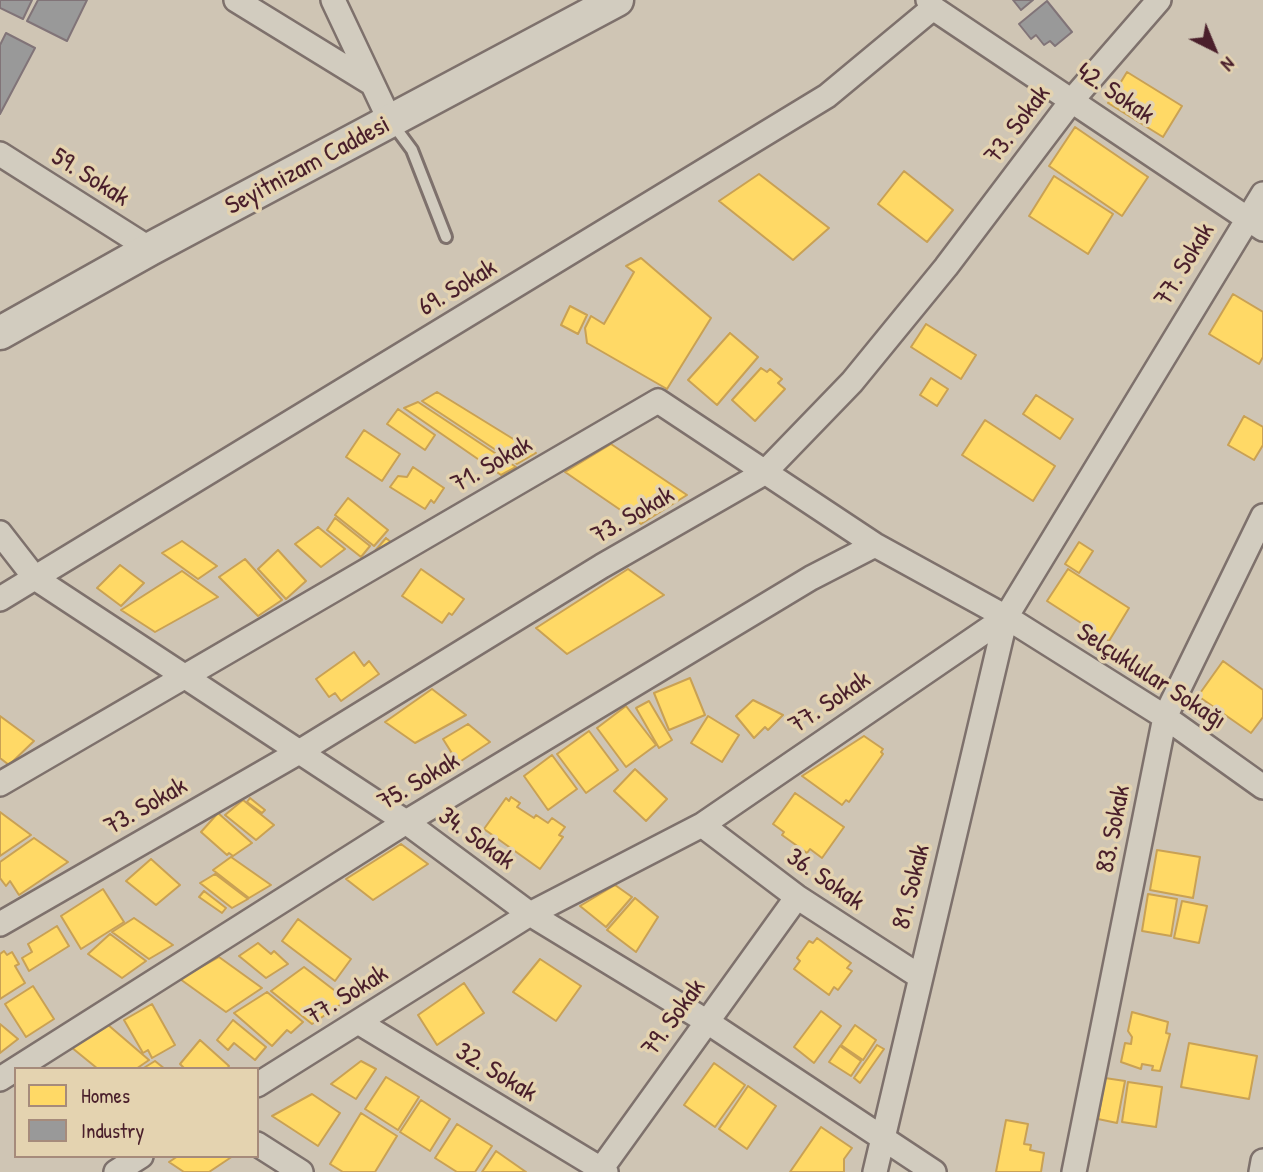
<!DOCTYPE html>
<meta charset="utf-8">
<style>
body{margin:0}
#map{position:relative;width:1263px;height:1172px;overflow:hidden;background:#cfc5b4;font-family:"Patrick Hand",sans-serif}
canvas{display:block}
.legend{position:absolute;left:14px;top:1067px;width:245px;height:91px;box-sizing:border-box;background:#e4d3b0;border:2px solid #a68b7b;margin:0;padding:9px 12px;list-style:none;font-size:21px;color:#4a1f2b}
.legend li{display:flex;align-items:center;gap:14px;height:35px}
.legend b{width:35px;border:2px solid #a68b7b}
.north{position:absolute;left:1179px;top:14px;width:70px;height:70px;-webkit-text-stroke:5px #e4d3b0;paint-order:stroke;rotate:137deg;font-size:19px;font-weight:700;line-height:28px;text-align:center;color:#4a1f2b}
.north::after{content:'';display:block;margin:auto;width:24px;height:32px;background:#4a1f2b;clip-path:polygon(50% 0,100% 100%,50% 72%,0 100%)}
</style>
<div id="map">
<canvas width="1263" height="1172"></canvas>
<ul class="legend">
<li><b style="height:19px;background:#ffd966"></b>Homes</li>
<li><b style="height:19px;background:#999"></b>Industry</li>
</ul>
<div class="north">N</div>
</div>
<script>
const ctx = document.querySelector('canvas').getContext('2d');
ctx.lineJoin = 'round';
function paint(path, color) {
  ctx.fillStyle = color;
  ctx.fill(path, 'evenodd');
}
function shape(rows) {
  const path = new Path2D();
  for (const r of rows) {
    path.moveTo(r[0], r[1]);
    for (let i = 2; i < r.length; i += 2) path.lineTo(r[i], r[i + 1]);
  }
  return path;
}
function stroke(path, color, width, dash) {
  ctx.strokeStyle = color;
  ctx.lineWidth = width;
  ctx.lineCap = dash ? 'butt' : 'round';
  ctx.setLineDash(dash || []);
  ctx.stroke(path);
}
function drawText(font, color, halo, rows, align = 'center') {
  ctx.font = font + ' "Patrick Hand",sans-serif';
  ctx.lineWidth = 7;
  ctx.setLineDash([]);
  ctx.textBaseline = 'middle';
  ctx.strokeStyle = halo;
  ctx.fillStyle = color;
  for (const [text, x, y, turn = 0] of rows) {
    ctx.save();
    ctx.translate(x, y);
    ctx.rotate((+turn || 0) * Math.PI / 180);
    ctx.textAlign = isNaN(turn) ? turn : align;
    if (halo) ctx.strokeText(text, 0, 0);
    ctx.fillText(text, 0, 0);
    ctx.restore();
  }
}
const homes = shape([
 [1127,72,1182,106,1163,137,1108,103,1127,72],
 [1075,127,1148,177,1122,216,1049,166,1075,127],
 [904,171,953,210,927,242,878,204,904,171],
 [759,174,829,228,793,260,719,201,759,174],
 [1054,176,1113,214,1088,254,1029,216,1054,176],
 [641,258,711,318,667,389,587,343,585,328,591,316,604,324,634,272,626,266,641,258],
 [1233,294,1263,312,1263,357,1259,364,1209,334,1233,294],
 [570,306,587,315,578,334,561,325,570,306],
 [926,324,976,355,961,379,911,347,926,324],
 [730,333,758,357,717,405,688,380,730,333],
 [761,368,767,372,770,369,782,379,778,383,785,389,755,421,732,400,761,368],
 [931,378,948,389,937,406,920,395,931,378],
 [437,392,536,453,517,464,422,401,437,392],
 [1036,395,1073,419,1060,439,1023,414,1036,395],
 [418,402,516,467,501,475,404,408,418,402],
 [398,409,435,435,425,450,387,424,398,409],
 [1244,416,1263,427,1263,445,1254,460,1228,445,1244,416],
 [985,420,1055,466,1033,501,962,455,985,420],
 [364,430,400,454,382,481,346,457,364,430],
 [611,444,687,495,641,524,565,472,611,444],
 [413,467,444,488,434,503,431,500,425,509,390,487,398,476,407,477,413,467],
 [348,498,388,530,374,546,335,515,348,498],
 [335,518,370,546,361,557,327,530,335,518],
 [318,527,345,549,321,567,295,544,318,527],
 [386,538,392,543,380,556,374,552,386,538],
 [182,541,217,566,198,579,162,553,182,541],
 [1079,542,1093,551,1079,573,1065,564,1079,542],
 [278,550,306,581,286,599,258,569,278,550],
 [245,559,282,600,258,616,219,577,245,559],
 [120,565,144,583,121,606,97,588,120,565],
 [421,569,464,599,452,615,449,613,442,623,402,596,421,569],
 [628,569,664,595,567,654,536,628,628,569],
 [1068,569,1129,608,1109,641,1047,601,1068,569],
 [182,571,218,597,155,632,121,610,182,571],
 [354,652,364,666,369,661,379,674,341,701,335,693,329,697,316,679,354,652],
 [1223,661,1263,690,1263,717,1251,733,1198,696,1223,661],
 [690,678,705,715,669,730,654,693,690,678],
 [432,689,466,715,415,743,385,722,432,689],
 [753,700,783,715,768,730,765,727,754,738,736,716,753,700],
 [649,701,672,740,659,748,636,708,649,701],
 [626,706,656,745,626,767,597,728,626,706],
 [0,716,34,741,9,765,0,758,0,716],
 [708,716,739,735,722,762,691,743,708,716],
 [468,724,490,742,458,763,443,739,468,724],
 [589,731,618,770,586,793,557,754,589,731],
 [864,736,883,749,881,752,883,754,849,802,846,800,842,805,802,776,864,736],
 [552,755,577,789,548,810,524,776,552,755],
 [635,769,667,799,646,821,614,791,635,769],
 [795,793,844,827,822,858,810,849,807,853,782,835,784,832,773,824,795,793],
 [511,797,520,803,517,807,534,818,536,815,548,823,552,818,565,827,559,835,563,837,540,869,484,829,506,798,509,801,511,797],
 [250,798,265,810,262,813,247,802,250,798],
 [243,800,274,825,256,840,225,815,243,800],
 [0,812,31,835,0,856,0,812],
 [218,813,252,843,233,856,229,853,227,855,201,832,218,813],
 [34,838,68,862,19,895,10,881,6,886,0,878,0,862,34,838],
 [401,844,428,864,373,900,346,879,401,844],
 [1157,850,1200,857,1193,898,1150,890,1157,850],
 [231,857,271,885,249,898,213,870,231,857],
 [151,859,180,885,156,905,126,881,151,859],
 [215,874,248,899,232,908,200,883,215,874],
 [615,885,632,897,606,927,580,906,615,885],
 [103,889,124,922,81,949,61,916,103,889],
 [204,891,226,908,222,913,199,897,204,891],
 [1148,894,1177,899,1171,936,1142,931,1148,894],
 [635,898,658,917,636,952,607,930,635,898],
 [1182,901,1207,906,1199,943,1174,938,1182,901],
 [134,918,173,945,149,959,112,932,134,918],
 [298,919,351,959,335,981,282,941,298,919],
 [57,926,69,946,29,971,22,958,32,952,28,944,57,926],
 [110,934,146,961,122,978,88,954,110,934],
 [817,938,851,963,847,968,852,971,838,990,834,987,829,995,794,969,800,961,797,958,809,941,813,943,817,938],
 [258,943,271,954,274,951,288,964,266,978,239,956,258,943],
 [4,951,7,955,12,952,19,964,15,966,25,983,0,999,0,954,4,951],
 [219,957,262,988,226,1012,180,979,219,957],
 [540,959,581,986,556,1021,513,992,540,959],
 [304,967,347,1000,312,1024,271,991,304,967],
 [464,983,484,1013,437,1045,418,1015,464,983],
 [33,986,54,1019,26,1037,5,1004,33,986],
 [267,992,303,1022,291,1033,287,1030,272,1046,234,1013,267,992],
 [152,1004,175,1045,152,1058,148,1050,143,1053,124,1020,152,1004],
 [821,1011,841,1026,814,1063,794,1047,821,1011],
 [1132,1012,1168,1022,1166,1033,1170,1034,1160,1071,1152,1070,1153,1066,1142,1064,1141,1069,1121,1062,1125,1043,1131,1044,1132,1037,1128,1031,1132,1012],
 [233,1020,266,1047,255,1060,234,1043,228,1050,217,1040,233,1020],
 [0,1024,18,1039,0,1053,0,1024],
 [107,1024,149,1060,136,1069,98,1069,71,1047,107,1024],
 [855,1025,876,1040,863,1060,841,1045,855,1025],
 [200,1040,229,1066,227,1069,185,1069,180,1064,200,1040],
 [1189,1043,1257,1056,1249,1099,1181,1087,1189,1043],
 [877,1045,884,1049,860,1083,854,1078,877,1045],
 [840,1046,861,1061,851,1076,829,1062,840,1046],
 [155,1061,165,1069,142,1069,155,1061],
 [361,1061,376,1069,356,1099,331,1084,361,1061],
 [714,1063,745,1085,715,1127,684,1105,714,1063],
 [386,1077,419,1097,398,1130,365,1109,386,1077],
 [1105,1078,1125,1081,1117,1123,1098,1119,1105,1078],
 [1128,1082,1162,1087,1156,1127,1122,1122,1128,1082],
 [748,1086,776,1106,747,1149,719,1129,748,1086],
 [312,1094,340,1113,318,1146,272,1116,312,1094],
 [421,1100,450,1119,430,1151,400,1132,421,1100],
 [361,1113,397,1136,375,1172,343,1172,330,1164,361,1113],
 [1006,1120,1028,1124,1024,1144,1031,1145,1030,1150,1044,1153,1041,1172,996,1172,1006,1120],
 [457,1124,492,1146,475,1172,457,1172,435,1158,457,1124],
 [821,1127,852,1148,844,1159,844,1172,790,1172,821,1127],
 [496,1151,526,1172,482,1172,496,1151],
 [178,1156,233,1156,209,1172,184,1172,169,1162,178,1156]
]);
const industry = shape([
 [0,0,32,0,23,19,0,8,0,0],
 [38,0,87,0,67,41,27,21,38,0],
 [1013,0,1033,0,1021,10,1013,0],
 [1047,1,1072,32,1055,46,1050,41,1044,45,1036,35,1031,39,1019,24,1047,1],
 [6,33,35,48,0,114,0,45,6,33]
]);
const lane = shape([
 [392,123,412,150,446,237]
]);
const street = shape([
 [236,0,371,83],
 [333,0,391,123],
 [928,0,933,8,1263,229],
 [0,154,150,249],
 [0,533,35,578,406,822,530,914,706,1021,934,1172],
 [0,599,827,96,933,8],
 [0,784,658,401,875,545,1006,617,1165,717,1263,787],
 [702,825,797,897,919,976],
 [0,924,299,752,602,566,764,473,852,382,946,267,1073,99,1159,0],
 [358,1022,606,1172],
 [0,1079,406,822,811,578,875,545],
 [257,1085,530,914,702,825,1006,617,1263,194],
 [257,1144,301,1172],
 [116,1172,141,1156],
 [599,1172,797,897],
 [875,1172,1006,617],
 [1074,1172,1165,717,1263,516],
 [1261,1172,1263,1161]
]);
const secondary = shape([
 [0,333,150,249,617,0]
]);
const streetNames = [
 ["42. Sokak",1115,94,34],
 ["73. Sokak",1018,125,-53],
 ["Seyitnizam Caddesi",308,166,-28],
 ["59. Sokak",90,178,32],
 ["77. Sokak",1185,265,-59],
 ["69. Sokak",458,288,-31],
 ["71. Sokak",492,465,-30],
 ["73. Sokak",633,516,-30],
 ["Selçuklular Sokağı",1151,677,33],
 ["77. Sokak",830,703,-34],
 ["75. Sokak",419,782,-31],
 ["73. Sokak",146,807,-30],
 ["83. Sokak",1114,829,-79],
 ["34. Sokak",476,839,36],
 ["36. Sokak",825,880,35],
 ["81. Sokak",912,887,-76],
 ["77. Sokak",347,996,-32],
 ["79. Sokak",674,1018,-54],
 ["32. Sokak",496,1073,31]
];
paint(homes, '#ffd966');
stroke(homes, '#c9a154', 2);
paint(industry, '#999');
stroke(industry, '#817478', 2);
stroke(lane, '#7e716c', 16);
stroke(street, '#7e716c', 28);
stroke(secondary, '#7e716c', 37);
stroke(lane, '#d2ccbf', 10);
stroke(street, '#d2ccbf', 23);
stroke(secondary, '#d2ccbf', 32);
drawText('26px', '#4a1f2b', '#e4d3b0', streetNames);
</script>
